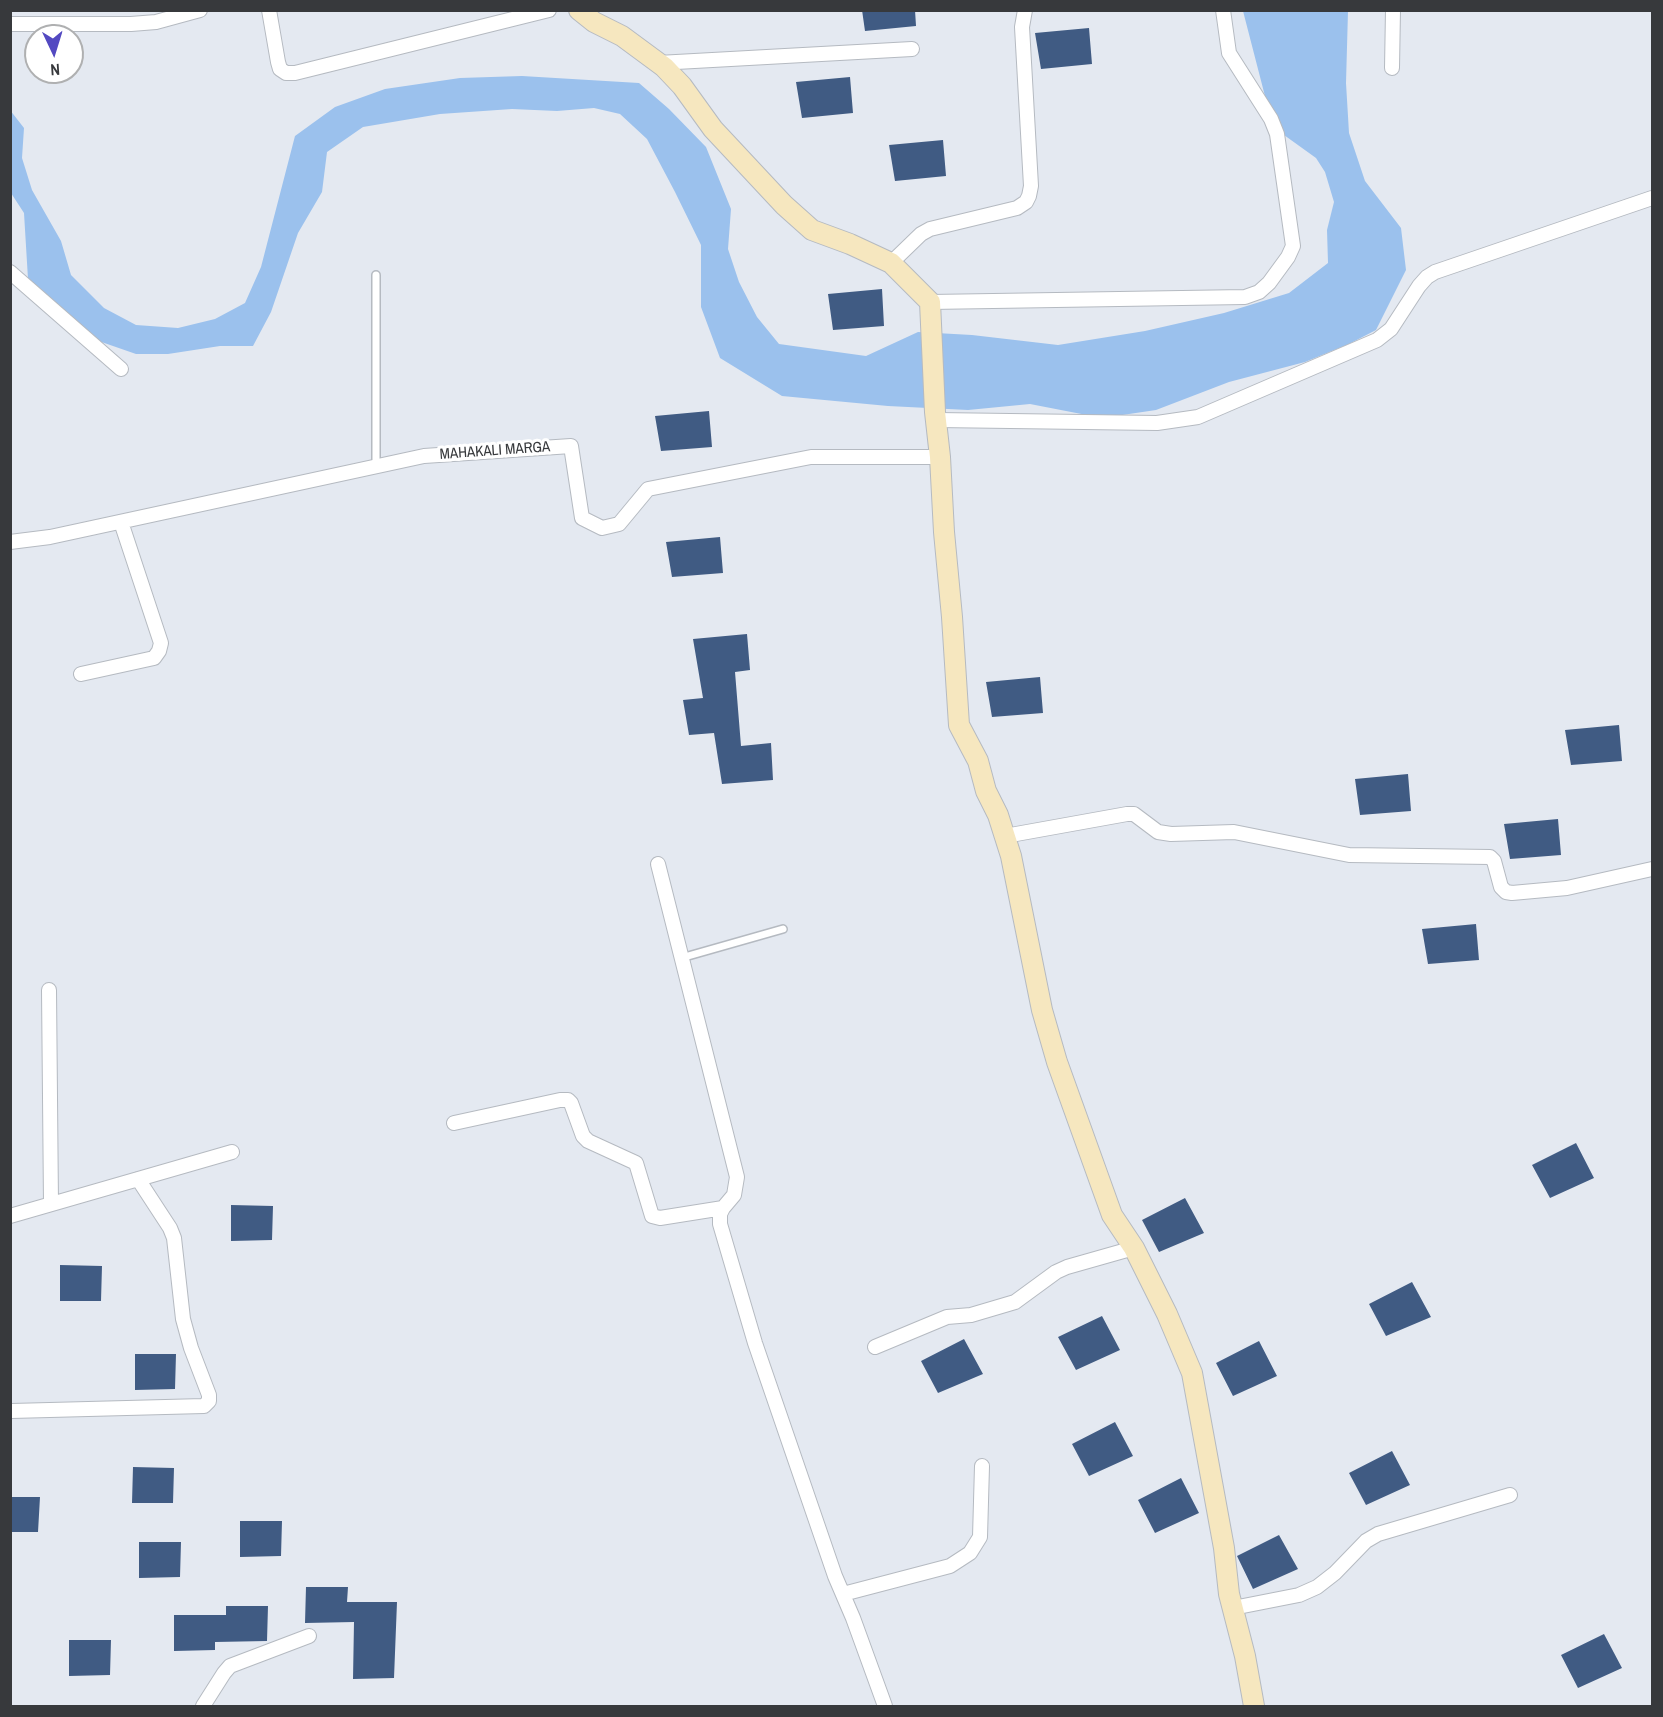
<!DOCTYPE html>
<style>
body{margin:0}
#map{position:relative;width:1663px;height:1717px;overflow:hidden;background:#e4e9f1;font-family:"Archivo Narrow",sans-serif}
canvas{display:block}
.frame{position:absolute;inset:0;border:12px solid #37393c;pointer-events:none}
.north{position:absolute;left:24px;top:24px;width:60px;height:60px;box-sizing:border-box;background:#fff;border:2px solid #afb0b1;border-radius:50%;rotate:176deg;font-size:16px;font-weight:700;line-height:24px;text-align:center;color:#37393c}
.north::after{content:'';display:block;margin:auto;width:21px;height:27px;background:#5349c1;clip-path:polygon(50% 0,100% 100%,50% 72%,0 100%)}
</style>
<div id="map">
<canvas width="1663" height="1717"></canvas>
<div class="frame"></div>
<div class="north">N</div>
</div>
<script>
const ctx = document.querySelector('canvas').getContext('2d');
ctx.lineJoin = 'round';
function paint(path, color) {
  ctx.fillStyle = color;
  ctx.fill(path, 'evenodd');
}
function shape(rows) {
  const path = new Path2D();
  for (const r of rows) {
    path.moveTo(r[0], r[1]);
    for (let i = 2; i < r.length; i += 2) path.lineTo(r[i], r[i + 1]);
  }
  return path;
}
function stroke(path, color, width, dash) {
  ctx.strokeStyle = color;
  ctx.lineWidth = width;
  ctx.lineCap = dash ? 'butt' : 'round';
  ctx.setLineDash(dash || []);
  ctx.stroke(path);
}
function drawText(font, color, halo, rows, align = 'center') {
  ctx.font = font + ' "Archivo Narrow",sans-serif';
  ctx.lineWidth = 6;
  ctx.setLineDash([]);
  ctx.textBaseline = 'middle';
  ctx.strokeStyle = halo;
  ctx.fillStyle = color;
  for (const [text, x, y, turn = 0] of rows) {
    ctx.save();
    ctx.translate(x, y);
    ctx.rotate((+turn || 0) * Math.PI / 180);
    ctx.textAlign = isNaN(turn) ? turn : align;
    if (halo) ctx.strokeText(text, 0, 0);
    ctx.fillText(text, 0, 0);
    ctx.restore();
  }
}
const water = shape([
 [1243,11,1348,11,1346,83,1349,133,1365,181,1401,228,1406,270,1376,330,1349,344,1305,362,1229,382,1156,410,1102,418,1030,404,968,410,888,406,782,396,720,358,701,307,701,245,675,192,647,139,620,114,594,108,557,111,512,109,440,114,363,127,327,152,322,192,298,233,271,312,253,346,220,346,168,354,136,354,90,338,28,279,24,213,11,193,10,110,24,128,22,158,32,190,61,241,71,275,104,308,136,325,178,328,215,319,245,303,261,267,295,136,335,107,385,89,460,78,522,76,639,83,669,109,706,147,731,209,728,249,739,282,757,317,779,344,866,356,918,332,972,335,1058,345,1145,331,1224,313,1289,293,1328,263,1327,230,1334,202,1325,172,1316,158,1284,135,1266,100]
]);
const building = shape([
 [862,10,915,10,916,26,865,31],
 [1089,28,1092,64,1041,69,1035,33],
 [850,77,853,113,802,118,796,82],
 [943,140,946,176,895,181,889,145],
 [882,289,884,326,833,330,828,294],
 [709,411,712,447,661,451,655,416],
 [720,537,723,573,672,577,666,542],
 [747,634,750,670,735,672,741,746,771,743,773,780,722,784,714,733,689,735,683,700,703,698,693,639],
 [1040,677,1043,713,992,717,986,682],
 [1619,725,1622,761,1571,765,1565,730],
 [1408,774,1411,811,1360,815,1355,779],
 [1558,819,1561,855,1510,859,1504,824],
 [1476,924,1479,960,1428,964,1422,929],
 [1576,1143,1594,1178,1550,1198,1532,1165],
 [1185,1198,1204,1233,1159,1252,1142,1220],
 [231,1205,273,1206,272,1240,231,1241],
 [60,1265,102,1266,101,1301,60,1301],
 [1412,1282,1431,1317,1386,1336,1369,1304],
 [1102,1316,1120,1350,1076,1370,1058,1337],
 [964,1339,983,1374,938,1393,921,1361],
 [1259,1341,1277,1376,1233,1396,1216,1363],
 [135,1354,176,1354,175,1389,135,1390],
 [1115,1422,1133,1456,1089,1476,1072,1444],
 [1392,1451,1410,1485,1366,1505,1349,1473],
 [133,1467,174,1468,173,1503,132,1503],
 [1181,1478,1199,1513,1155,1533,1138,1500],
 [10,1497,40,1497,38,1532,10,1532],
 [240,1521,282,1521,281,1556,240,1557],
 [1279,1535,1298,1569,1253,1589,1237,1556],
 [139,1542,181,1542,180,1577,139,1578],
 [306,1587,348,1587,347,1602,397,1602,394,1678,353,1679,354,1622,305,1623],
 [226,1606,268,1606,267,1641,215,1642,215,1650,174,1651,174,1615,226,1615],
 [1604,1634,1622,1668,1578,1688,1561,1655],
 [69,1640,111,1640,110,1675,69,1676]
]);
const service = shape([
 [376,467,376,275],
 [681,958,783,929]
]);
const minor = shape([
 [269,10,278,62,280,69,286,73,295,73,549,10],
 [10,24,131,24,156,22,200,10],
 [658,63,912,49],
 [1392,68,1393,10],
 [891,263,921,234,930,229,1017,208,1026,202,1029,196,1031,186,1022,27,1025,10],
 [10,272,121,369],
 [930,302,1245,297,1259,292,1269,283,1288,257,1293,246,1277,134,1271,119,1229,53,1223,10],
 [937,420,1157,423,1198,417,1377,340,1391,329,1419,286,1427,277,1435,272,1652,198],
 [10,542,50,537,424,456,571,446,582,518,602,528,619,524,648,489,811,457,940,457],
 [81,674,154,658,159,651,161,643,121,522],
 [1005,836,1127,814,1134,814,1158,832,1171,834,1234,832,1349,855,1490,857,1494,861,1501,887,1506,892,1512,893,1567,888,1652,869],
 [658,864,737,1177,734,1195,723,1208,720,1214,720,1224,755,1343,835,1576,853,1618,885,1706],
 [49,990,51,1204],
 [454,1123,560,1100,568,1100,571,1103,583,1136,588,1141,636,1163,652,1216,660,1218,723,1208],
 [10,1216,232,1152],
 [875,1347,947,1317,971,1315,1015,1302,1056,1272,1067,1267,1134,1248],
 [11,1411,204,1406,209,1401,209,1395,191,1348,183,1319,174,1238,170,1228,138,1179],
 [843,1594,950,1566,970,1553,980,1537,982,1466],
 [1233,1608,1299,1595,1317,1587,1335,1573,1366,1541,1378,1534,1510,1495],
 [203,1706,224,1673,230,1666,309,1636]
]);
const secondary = shape([
 [579,10,594,22,622,36,664,67,682,86,713,129,784,205,812,230,850,244,891,263,930,302,935,412,940,457,944,532,952,617,959,725,978,761,986,791,998,815,1011,856,1042,1010,1057,1062,1112,1215,1134,1248,1167,1314,1192,1373,1224,1548,1229,1594,1245,1656,1254,1706]
]);
const streetNames = [
 ["MAHAKALI MARGA",495,451,-4]
];
paint(water, '#9bc1ed');
paint(building, '#405b83');
stroke(service, '#b5bac1', 10);
stroke(minor, '#b5bac1', 16);
stroke(secondary, '#b5bac1', 22);
stroke(service, '#fff', 7);
stroke(minor, '#fff', 14);
stroke(secondary, '#f6e7bf', 20);
drawText('15px', '#37393c', '#fff', streetNames);
</script>
